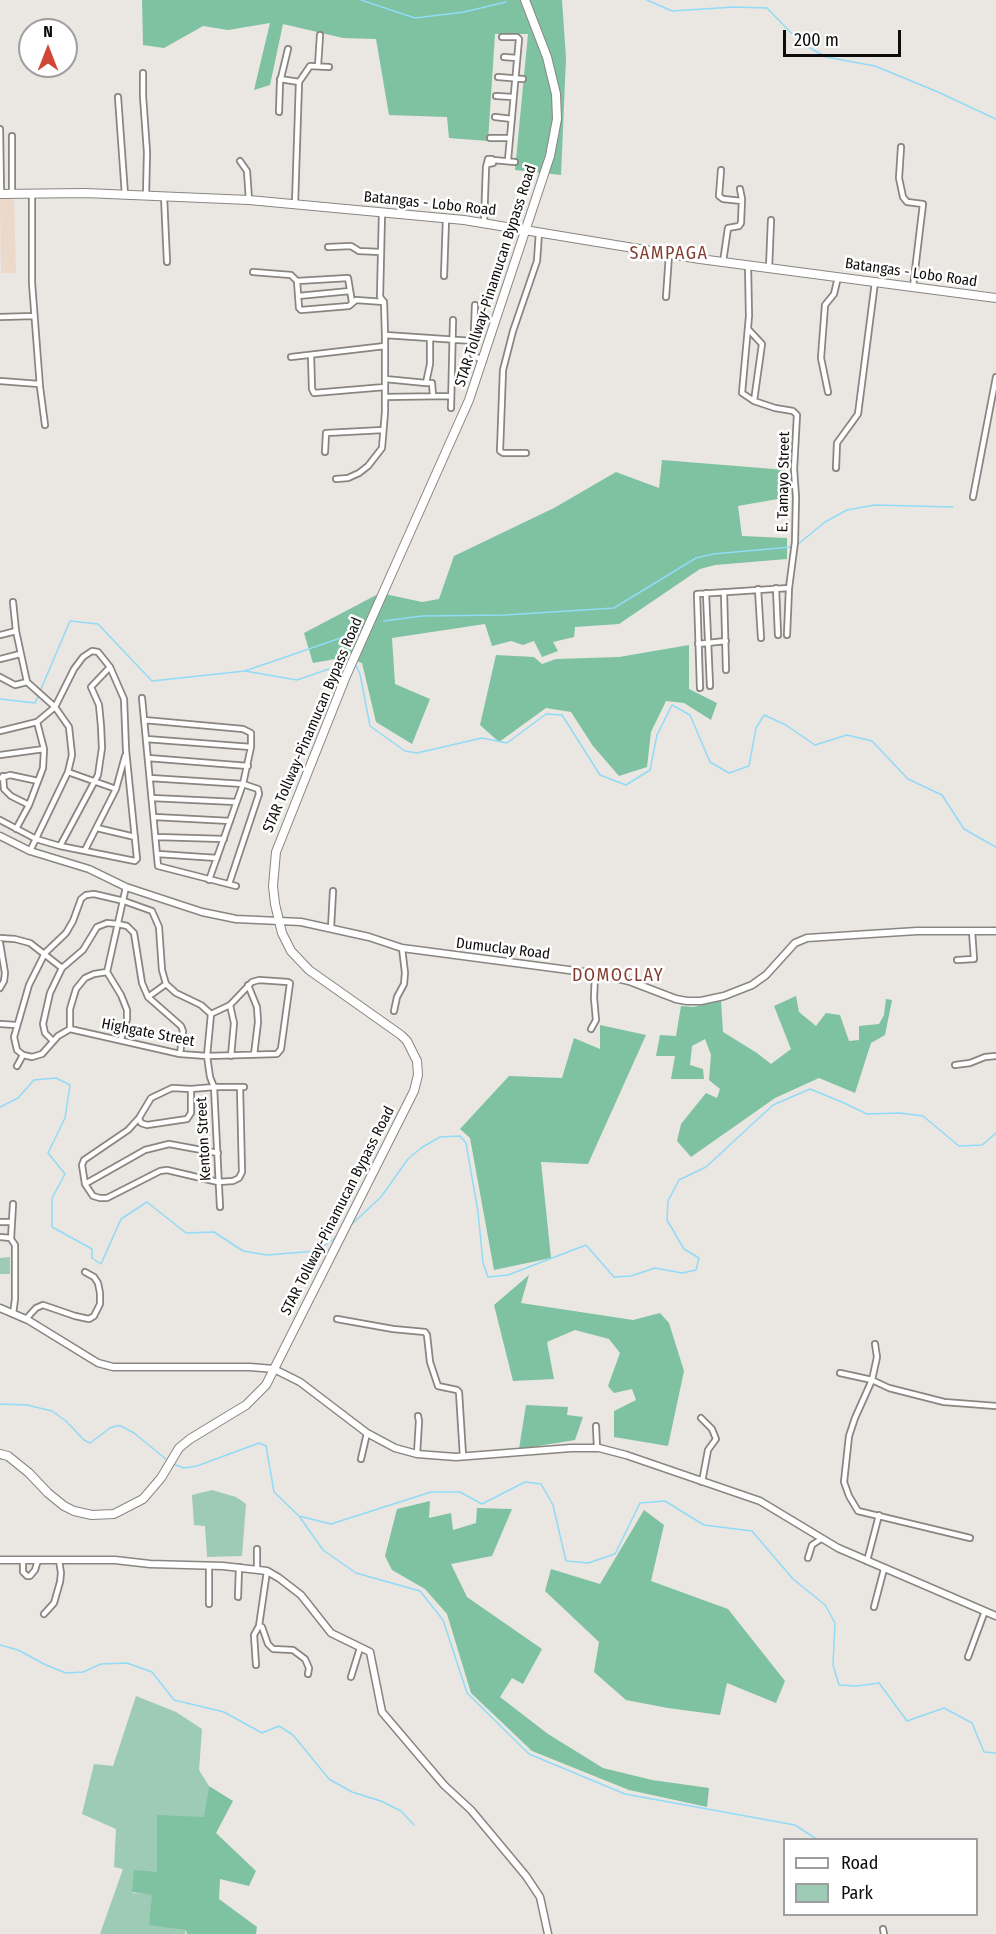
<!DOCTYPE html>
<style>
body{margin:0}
#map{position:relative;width:996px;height:1934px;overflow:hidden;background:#eae6e2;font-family:"Fira Sans Condensed",sans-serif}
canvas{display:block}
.legend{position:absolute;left:783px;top:1838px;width:195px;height:78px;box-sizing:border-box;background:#fff;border:2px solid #9f9e9e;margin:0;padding:8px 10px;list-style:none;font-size:18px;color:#0e0d0c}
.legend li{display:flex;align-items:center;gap:12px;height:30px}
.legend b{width:30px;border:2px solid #9f9e9e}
.north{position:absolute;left:18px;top:18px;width:60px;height:60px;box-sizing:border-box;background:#fff;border:2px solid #9f9e9e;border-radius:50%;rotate:0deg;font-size:16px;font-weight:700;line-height:24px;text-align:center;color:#0e0d0c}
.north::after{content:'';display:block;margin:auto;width:21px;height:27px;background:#d24635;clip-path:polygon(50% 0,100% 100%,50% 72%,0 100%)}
.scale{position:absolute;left:783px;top:30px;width:118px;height:27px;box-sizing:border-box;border:3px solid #0e0d0c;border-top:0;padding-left:8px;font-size:18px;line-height:21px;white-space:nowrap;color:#0e0d0c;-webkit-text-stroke:4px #fff;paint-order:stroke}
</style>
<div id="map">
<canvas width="996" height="1934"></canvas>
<ul class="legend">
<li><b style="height:8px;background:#fff"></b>Road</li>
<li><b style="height:16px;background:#9dcbb5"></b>Park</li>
</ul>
<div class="north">N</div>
<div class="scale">200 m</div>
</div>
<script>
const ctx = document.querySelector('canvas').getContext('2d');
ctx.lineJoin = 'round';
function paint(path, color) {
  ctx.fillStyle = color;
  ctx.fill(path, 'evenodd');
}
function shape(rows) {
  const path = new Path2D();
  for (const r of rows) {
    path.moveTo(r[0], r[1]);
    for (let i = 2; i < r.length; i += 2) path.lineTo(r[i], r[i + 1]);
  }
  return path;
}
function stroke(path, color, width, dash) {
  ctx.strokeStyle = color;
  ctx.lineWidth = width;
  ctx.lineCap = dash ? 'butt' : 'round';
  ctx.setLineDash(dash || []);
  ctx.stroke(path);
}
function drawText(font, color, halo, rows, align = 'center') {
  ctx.font = font + ' "Fira Sans Condensed",sans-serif';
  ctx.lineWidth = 5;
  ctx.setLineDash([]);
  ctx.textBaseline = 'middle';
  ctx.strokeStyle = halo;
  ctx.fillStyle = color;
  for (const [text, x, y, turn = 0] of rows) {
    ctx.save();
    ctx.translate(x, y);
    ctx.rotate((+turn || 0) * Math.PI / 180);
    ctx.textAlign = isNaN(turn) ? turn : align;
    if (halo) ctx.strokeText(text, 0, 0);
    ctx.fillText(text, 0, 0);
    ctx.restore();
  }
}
const commercial = shape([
 [0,199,14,199,16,273,1,273]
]);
const green = shape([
 [10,1257,10,1274,0,1274,0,1258],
 [212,1490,236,1497,246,1504,242,1556,207,1557,205,1526,194,1525,192,1495],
 [136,1696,176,1712,202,1729,199,1770,209,1786,205,1817,157,1872,132,1893,152,1894,186,1930,185,1934,100,1934,123,1869,114,1867,116,1829,82,1814,94,1764,113,1766]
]);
const forest = shape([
 [142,0,562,0,566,58,561,175,515,170,528,34,495,34,488,141,449,138,447,117,389,115,376,39,343,38,283,24,270,85,254,90,270,23,228,30,203,26,164,48,143,45],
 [662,460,786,470,789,497,738,506,742,536,787,538,787,559,715,565,700,569,619,624,575,627,574,637,553,642,558,651,542,657,534,641,523,645,511,641,492,646,485,624,392,638,395,684,430,699,412,744,376,722,362,663,346,657,313,663,304,633,380,593,422,602,439,599,454,556,554,508,616,472,659,488],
 [689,645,689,689,717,703,711,720,684,703,666,701,651,732,647,767,619,776,593,746,571,712,546,708,499,742,480,725,496,655,534,657,542,664,556,659,619,657],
 [796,996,799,1012,816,1026,826,1013,840,1015,849,1041,859,1040,859,1026,879,1024,884,1015,886,999,892,1000,885,1035,871,1043,855,1093,819,1078,775,1098,691,1157,677,1141,681,1124,706,1093,717,1098,720,1089,709,1080,711,1055,705,1039,692,1046,690,1065,703,1069,704,1079,671,1079,675,1056,656,1056,660,1035,676,1036,681,1006,693,1007,721,1001,723,1032,757,1053,771,1064,791,1049,774,1006],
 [600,1025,646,1035,588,1164,541,1162,551,1258,494,1270,470,1138,460,1129,509,1076,562,1078,574,1038,600,1049],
 [529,1275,521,1303,633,1320,660,1313,669,1323,684,1371,668,1446,614,1437,614,1411,636,1400,632,1389,614,1393,608,1386,620,1353,609,1339,575,1330,547,1342,554,1379,513,1381,494,1305],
 [526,1405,568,1407,567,1415,583,1417,575,1440,519,1449],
 [430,1501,429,1518,451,1513,453,1530,476,1523,477,1508,512,1509,492,1556,451,1564,467,1597,542,1649,523,1684,512,1678,500,1697,548,1734,603,1768,652,1780,709,1788,707,1807,629,1790,532,1751,471,1693,447,1614,425,1589,392,1570,385,1556,397,1509],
 [644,1510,664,1525,651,1581,728,1609,785,1681,776,1703,727,1683,720,1715,668,1708,626,1700,594,1672,599,1642,545,1591,551,1569,600,1584],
 [209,1786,233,1801,216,1833,256,1871,249,1886,220,1879,219,1899,257,1927,256,1934,187,1934,186,1930,149,1925,152,1895,132,1892,134,1870,157,1872,157,1815,204,1817]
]);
const stream = shape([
 [361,0,415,18,464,12,506,2],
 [647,0,672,11,734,7,767,8,801,43,826,57,875,66,938,92,996,119],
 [797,545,825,522,847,510,875,505,953,507],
 [384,621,422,616,506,615,614,608,696,558,713,554,791,547],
 [355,664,360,674,370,726,405,751,417,753,482,738,507,743,546,714,562,715,600,775,626,785,650,770,657,735,672,705,690,715,710,762,729,773,749,766,756,728,764,715,786,725,815,745,847,735,872,741,908,779,942,795,964,829,996,847],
 [245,671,355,633],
 [0,699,35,703,70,621,98,624,152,681,245,671,297,680,349,662],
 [0,1107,18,1098,34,1080,56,1078,70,1085,65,1118,48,1153,65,1174,52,1198,52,1227,92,1249,92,1258,101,1264,121,1219,147,1202,186,1233,214,1232,243,1251,267,1255,316,1251,338,1236],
 [351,1225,381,1197,408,1159,421,1148,440,1137,460,1136,466,1143,478,1212,483,1263,488,1277,508,1275,586,1245,614,1277,631,1276,655,1268,682,1273,696,1270,699,1258,684,1249,667,1220,668,1201,679,1180,706,1167,773,1105,810,1089,842,1102,867,1114,900,1113,923,1116,959,1146,982,1145,996,1133],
 [0,1404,27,1405,52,1411,66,1421,84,1440,90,1443,110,1428,116,1426,121,1426,134,1433,167,1460],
 [173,1464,184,1468,197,1466,259,1443,266,1446,274,1492,299,1516,331,1524,431,1492,460,1492,482,1504,525,1482,541,1484,553,1505,566,1561,588,1563,615,1554,640,1503,665,1501,704,1525,752,1531,793,1579,825,1605,835,1623,833,1665,839,1685,857,1686,879,1683,907,1721,944,1708,972,1723,984,1752,996,1753],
 [299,1516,323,1550,356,1573,420,1591,443,1620,467,1693,529,1754,625,1794,795,1825,818,1840],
 [0,1645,18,1650,46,1665,66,1673,83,1672,101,1664,127,1663,152,1672,174,1700,224,1712,262,1733,279,1726,293,1735,329,1779,352,1792,381,1801,401,1811,414,1825]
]);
const minor = shape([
 [502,37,517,37,519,39,508,160],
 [504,57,517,58],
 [318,66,320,35],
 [143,73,143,96,147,152,146,196],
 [498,77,523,79],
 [280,79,299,82],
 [496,96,513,97],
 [118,97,125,195],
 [279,112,280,82,288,49],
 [495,117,512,119],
 [0,129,1,194],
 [490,138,509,138],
 [901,147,899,178,903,197,907,202,923,204,913,287],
 [493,160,515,162],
 [240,161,247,171,249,200],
 [721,170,719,196,723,199,742,201],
 [12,194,12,136],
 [32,194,32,283,40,387,45,425],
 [164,196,167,262],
 [295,204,299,82,310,66,329,67],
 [484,223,486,167,488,159,492,159,493,163,488,164],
 [328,247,351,246,359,251,380,252],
 [723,262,728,228,739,226,741,223,742,199,740,189],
 [748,265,749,316,742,393,754,401,775,408,793,411,797,415,794,469,796,497,795,542,789,588,787,635],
 [769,268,771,220],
 [253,272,291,275,297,281,299,308,301,310,349,306,356,300,384,302],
 [444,276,446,219],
 [297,281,348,278,352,302],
 [298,296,350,291],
 [666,297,669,255],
 [475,305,473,355,483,361],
 [0,317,34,316],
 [748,329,762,344,754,401],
 [385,335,473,341],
 [311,355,312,389,314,393,385,387],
 [291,357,385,346],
 [385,379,426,383,430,364,430,338],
 [0,381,39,384],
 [426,383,432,383,433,396],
 [828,392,821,358,825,305,834,294,838,277],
 [385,397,451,396],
 [451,408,453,320],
 [325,452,326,433,383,430],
 [526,453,503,453,500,451,503,370,513,331,537,261,539,232],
 [836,468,837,443,858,414,875,282],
 [336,479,348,478,359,473,368,466,382,448,385,412,385,335,384,302,380,297,382,213],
 [973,497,996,377],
 [776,588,778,635],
 [758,589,761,638],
 [724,592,726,670],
 [706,593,710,686],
 [13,602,16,631,27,682,55,707,69,727,72,755,68,772,30,851],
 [0,635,16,631],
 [698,644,726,641],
 [0,659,20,654],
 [0,677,15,685,27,682],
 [700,688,697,594,789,588],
 [142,698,158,866,236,886],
 [144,720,243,729,251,733,251,747,243,784,209,880],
 [0,731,37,722,55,707,74,669,83,657,92,651,98,652,110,667,124,699,126,750,137,859,135,861,60,846,36,839,0,820],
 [146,739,251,747],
 [0,755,44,749],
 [148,758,248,766],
 [68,772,116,789],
 [3,776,4,789,11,796,29,805],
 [0,778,10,775,38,781],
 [150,778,243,784,258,789,259,794,229,884],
 [152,798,236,802],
 [155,817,230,821],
 [97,828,135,837],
 [16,829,29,805,43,768,44,749,37,722],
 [156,837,224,839],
 [60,846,98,775,102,748,101,726,99,705,91,687,110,667],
 [85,850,116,789,125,756],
 [158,854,217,858],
 [331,928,333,891],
 [0,938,15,939,30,943,62,968],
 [0,943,5,973,4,981,0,988],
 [957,960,974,959,972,931],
 [107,972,126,887],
 [107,972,121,995,127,1010,127,1019,121,1039],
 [248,985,257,1007,258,1022,254,1055],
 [148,997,166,984],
 [230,1005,234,1023,231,1056],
 [394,1011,397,997,404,984,405,973,402,948],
 [211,1014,207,1056,210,1077,214,1087,220,1207],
 [0,1024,16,1025],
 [70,1029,70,1009,76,989,85,978,94,974,107,972],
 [591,1029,596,1020,594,998,595,974],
 [53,1041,45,1033,43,1024,50,993,62,968,83,950,97,927,107,923,118,924,127,926,134,933,142,983,148,997,181,1026,183,1031,180,1054],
 [23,1055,32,1057,42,1054,58,1036,70,1029,180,1054,207,1056,277,1054,281,1049,290,983,288,982,259,980,252,982,230,1005,211,1014],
 [23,1055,17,1050,14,1037,29,985,45,953,66,933,73,921,81,899,86,895,94,894,124,901,152,911,159,927,162,970,166,984,176,993,201,1005,211,1014],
 [955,1065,970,1063,985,1057,996,1056],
 [17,1066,23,1055],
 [240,1087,242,1172,239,1178,233,1181,218,1182,167,1170,160,1171,107,1198,100,1198,93,1196,85,1184,82,1165,84,1160,128,1130,139,1118,151,1098,172,1088,191,1089,214,1087,244,1087],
 [139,1118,141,1123,147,1125,187,1119,191,1113,191,1089],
 [85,1184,145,1150,169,1144,218,1153],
 [0,1222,12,1222],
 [0,1237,11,1238],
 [13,1314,15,1299,15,1245,11,1239,13,1204],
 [26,1319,36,1308,43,1305,75,1316,89,1319,94,1316,100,1304,100,1293,98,1283,94,1277,85,1272],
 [337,1319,393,1329,425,1332,427,1335,430,1362,438,1386,457,1390,459,1392,463,1456],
 [875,1344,877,1357,872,1380,855,1418,849,1436,844,1482,849,1496,858,1511,970,1538],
 [840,1373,872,1380,889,1388,944,1402,996,1406],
 [701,1418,712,1429,716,1439,708,1450,702,1482],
 [596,1426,597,1448],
 [417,1454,419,1421,418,1416],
 [361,1459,367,1433],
 [808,1558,812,1545,821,1539],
 [23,1560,23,1572,27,1576,30,1576,35,1570,38,1560],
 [867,1561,879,1515],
 [209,1566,209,1604],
 [257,1570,257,1549],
 [238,1597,239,1567],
 [874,1607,884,1569],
 [44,1614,54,1603,60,1582,61,1573,59,1560],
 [259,1626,262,1627,268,1644,273,1649,293,1650,305,1659,309,1668,308,1674],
 [968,1657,985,1611],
 [256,1665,254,1635,259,1626,267,1571],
 [351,1677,360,1648],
 [883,1929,884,1934]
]);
const tertiary = shape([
 [0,836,30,851,89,869,126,887,202,912,236,919,301,922,369,937,402,948,599,974,629,981,676,999,687,1001,701,1001,724,996,752,985,766,975,795,943,807,938,917,931,996,931],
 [0,1308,28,1320,98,1363,113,1367,250,1367,274,1369,300,1382,367,1433,395,1448,417,1454,456,1457,571,1448,599,1448,626,1455,760,1501,838,1548,996,1616],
 [0,1560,115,1560,150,1564,223,1566,267,1571,279,1578,301,1595,331,1633,370,1652,382,1712,444,1785,471,1810,526,1876,540,1897,548,1934]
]);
const primary = shape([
 [0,194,85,193,249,200,464,220,700,259,996,298],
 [0,1454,8,1456,29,1473,48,1493,64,1506,74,1511,92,1515,114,1514,143,1499,161,1478,179,1448,190,1439,246,1405,266,1385,414,1091,418,1075,417,1061,407,1041,401,1035,309,970,291,951,282,933,275,904,273,886,276,852,346,676,469,400,550,156,557,119,556,94,547,57,525,0]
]);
const streetNames = [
 ["Batangas - Lobo Road",430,204,6],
 ["Batangas - Lobo Road",911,273,8],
 ["STAR Tollway-Pinamucan Bypass Road",496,276,-72],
 ["E. Tamayo Street",784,482,-89],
 ["STAR Tollway-Pinamucan Bypass Road",313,725,-67],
 ["Dumuclay Road",503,949,7],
 ["Highgate Street",148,1033,11],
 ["Kenton Street",204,1139,-93],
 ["STAR Tollway-Pinamucan Bypass Road",338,1211,-63]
];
const quarterNames = [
 ["SAMPAGA",669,254],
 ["DOMOCLAY",618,976]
];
paint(commercial, '#ebdac9');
paint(green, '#9dcbb5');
paint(forest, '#7ec2a2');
stroke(stream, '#91dbf7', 1.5);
stroke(minor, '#898581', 8);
stroke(tertiary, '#898581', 9);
stroke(primary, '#898581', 10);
stroke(minor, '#fff', 4.5);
stroke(tertiary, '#fff', 6);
stroke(primary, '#fff', 8);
drawText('15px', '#0e0d0c', '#fff', streetNames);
ctx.letterSpacing = '1.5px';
drawText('18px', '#833c31', '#fff', quarterNames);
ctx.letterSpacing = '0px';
</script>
